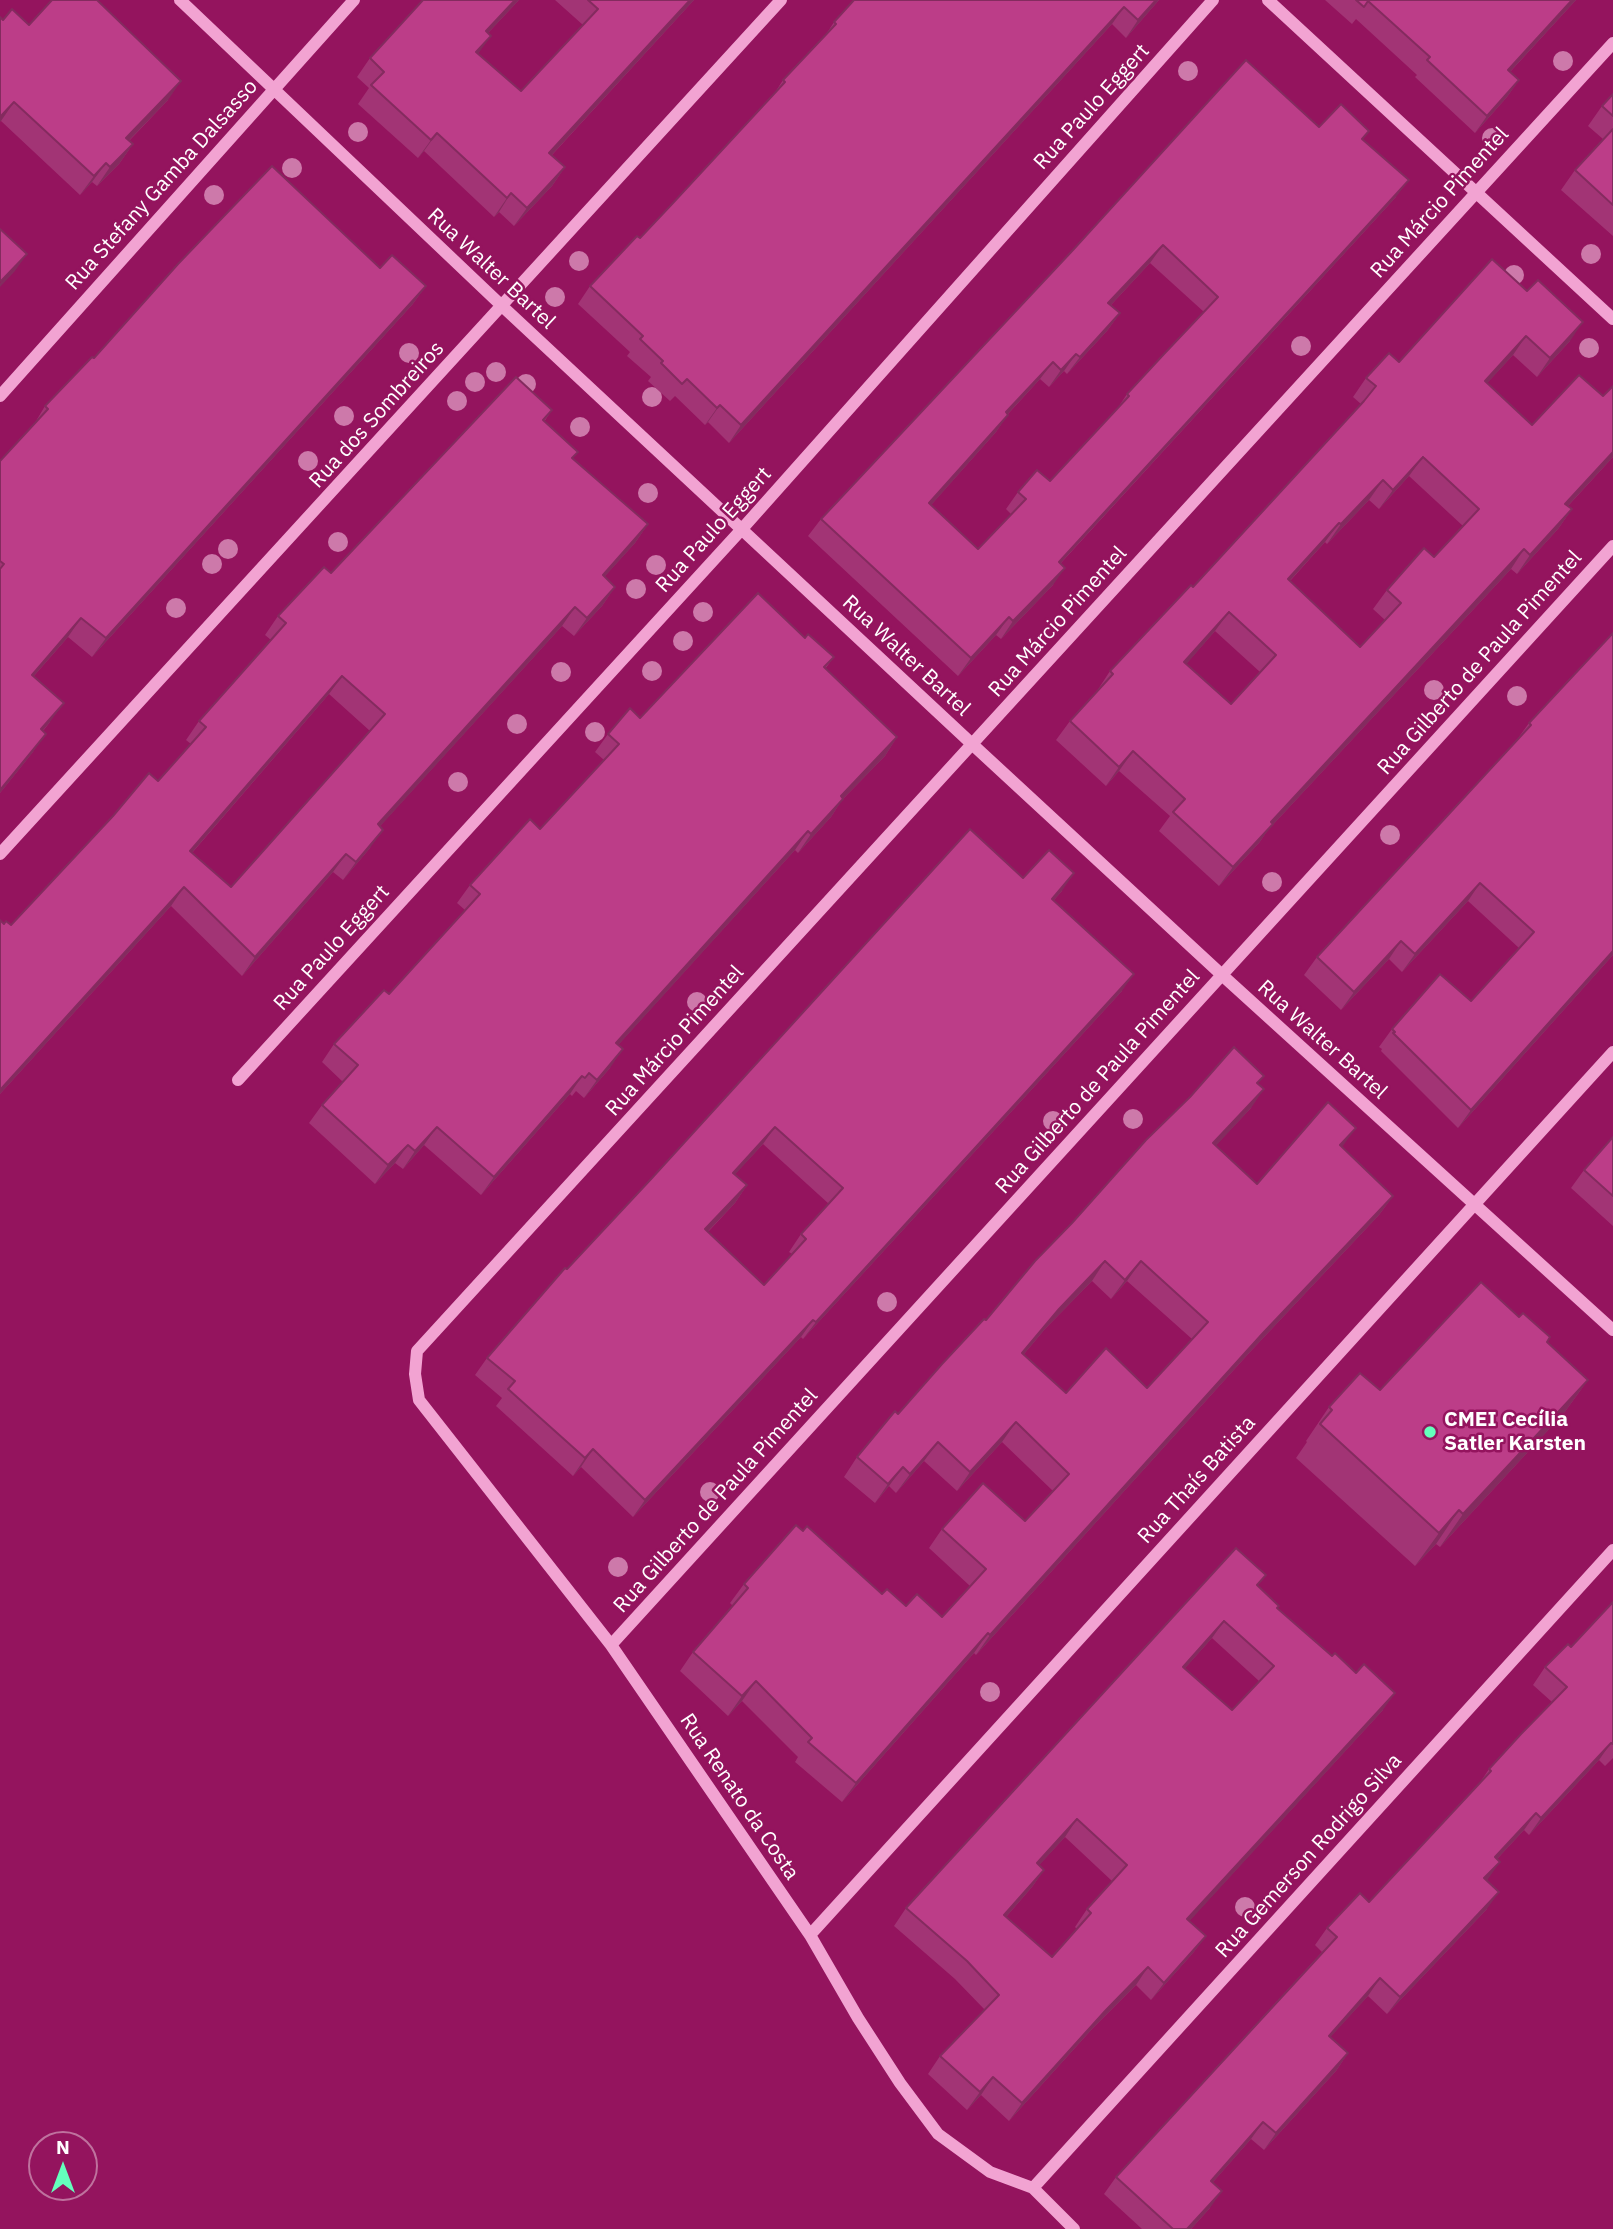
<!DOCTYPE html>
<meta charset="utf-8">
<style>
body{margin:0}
#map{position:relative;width:1613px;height:2229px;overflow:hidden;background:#94145e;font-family:"IBM Plex Sans",sans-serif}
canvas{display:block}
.north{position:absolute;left:28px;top:2131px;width:70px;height:70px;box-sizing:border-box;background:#94145e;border:2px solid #bf729e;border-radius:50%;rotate:0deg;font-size:19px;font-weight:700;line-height:28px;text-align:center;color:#fff}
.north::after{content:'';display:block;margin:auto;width:24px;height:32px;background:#64ffbc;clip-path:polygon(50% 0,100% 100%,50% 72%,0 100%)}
</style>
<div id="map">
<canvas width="1613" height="2229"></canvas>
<div class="north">N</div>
</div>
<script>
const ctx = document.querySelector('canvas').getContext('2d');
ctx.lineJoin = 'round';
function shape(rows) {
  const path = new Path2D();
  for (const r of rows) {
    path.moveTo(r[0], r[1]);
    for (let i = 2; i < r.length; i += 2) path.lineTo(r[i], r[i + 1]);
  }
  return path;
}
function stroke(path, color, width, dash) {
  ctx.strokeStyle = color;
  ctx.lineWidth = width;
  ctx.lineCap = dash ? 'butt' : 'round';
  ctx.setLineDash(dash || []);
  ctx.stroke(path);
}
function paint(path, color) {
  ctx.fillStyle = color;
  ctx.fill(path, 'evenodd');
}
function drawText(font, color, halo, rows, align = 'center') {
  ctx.font = font + ' "IBM Plex Sans",sans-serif';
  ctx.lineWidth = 5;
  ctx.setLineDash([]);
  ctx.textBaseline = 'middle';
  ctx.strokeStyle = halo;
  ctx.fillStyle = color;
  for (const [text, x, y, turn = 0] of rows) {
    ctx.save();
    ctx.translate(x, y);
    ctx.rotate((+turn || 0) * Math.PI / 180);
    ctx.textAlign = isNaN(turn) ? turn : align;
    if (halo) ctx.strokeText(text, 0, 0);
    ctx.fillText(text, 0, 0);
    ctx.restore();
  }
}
const minor = shape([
 [180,0,502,306,972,744,1222,975,1613,1330],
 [1268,0,1613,319],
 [0,396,354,0],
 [0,854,781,0],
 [238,1080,742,529,1213,0],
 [611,1645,1613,546],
 [810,1935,1613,1052],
 [1033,2188,1613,1550],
 [1074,2229,1033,2188,990,2172,938,2134,900,2083,858,2018,810,1935,611,1645,419,1400,415,1374,417,1351,1613,43]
]);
const trees = [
 [1563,61],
 [1188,71],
 [358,132],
 [1492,138],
 [292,168],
 [214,195],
 [1591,254],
 [579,261],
 [1514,275],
 [555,297],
 [1301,346],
 [1589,348],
 [409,353],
 [496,372],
 [475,382],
 [526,384],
 [652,397],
 [457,401],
 [344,416],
 [580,427],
 [308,461],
 [648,493],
 [338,542],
 [228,549],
 [212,564],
 [656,565],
 [636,589],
 [176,608],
 [703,612],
 [683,641],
 [652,671],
 [561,672],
 [1434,690],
 [1517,696],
 [517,724],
 [595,732],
 [458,782],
 [1390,835],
 [1272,882],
 [697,1002],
 [1133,1119],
 [1053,1121],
 [887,1302],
 [710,1492],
 [618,1567],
 [990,1692],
 [1245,1907]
];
const wall = shape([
 [519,0,488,33,478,54,521,91,583,25,555,0,694,0,552,155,565,167,552,186,514,226,499,212,494,217,424,151,418,158,358,104,369,88,357,77,370,58],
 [1159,0,1126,38,1112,24,729,443,708,422,705,425,675,396,670,401,648,381,651,377,627,356,630,352,578,304,590,286,640,238,774,94,783,80,825,36,834,22],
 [1325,0,1576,0,1510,72,1519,80,1507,97,1475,133,1415,77,1417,75,1356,19,1352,24],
 [3,20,29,25,168,100,129,141,133,144,119,164,97,186,92,182,80,195,1,121],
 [1613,94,1613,236,1561,190,1575,170,1603,139,1588,126,1602,106],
 [1319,127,1363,140,1396,197,1061,563,1053,585,1001,639,996,635,958,676,808,536,821,519,1073,250],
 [1150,263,1204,312,1127,394,1117,409,1050,481,1018,492,1006,509,1011,514,978,549,931,505,996,432,1008,414,1040,379,1049,387,1064,371,1067,374,1107,331,1120,313,1111,305],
 [1492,259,1570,341,1537,377,1513,355,1487,383,1532,425,1613,457,1568,506,1572,509,1558,529,1517,574,1511,569,1268,830,1259,843,1219,886,1159,831,1170,816,1119,771,1106,786,1056,740,1070,721,1098,691,1097,691,1110,671,1193,587,1361,404,1353,397,1366,378,1399,362],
 [1409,476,1463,526,1434,557,1387,590,1373,609,1385,620,1360,647,1290,581,1325,542,1327,544,1369,500,1379,509],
 [1215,631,1260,672,1231,704,1186,664],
 [380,268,426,286,412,305,92,657,68,637,33,677,50,722,43,731,33,752,0,793,0,461,33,426,45,406,94,358],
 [552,410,544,422,573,458,648,524,635,543,604,577,615,587,602,606,574,636,562,626,380,826,370,848,343,880,333,872,242,976,171,906,0,1094,4,924,11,925,158,781,191,744,186,740,199,721,271,640,265,635,278,616,331,573],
 [329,694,370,731,231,887,192,853],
 [805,638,834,657,825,669,897,737,885,756,842,800,831,817,798,853,795,850,618,1045,610,1068,584,1098,576,1091,572,1096,570,1094,481,1195,424,1145,403,1169,395,1163,375,1184,309,1123,322,1105,343,1082,322,1062,334,1044,389,994,465,910,457,903,470,885,540,829,604,760,595,752,608,734],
 [1570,678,1613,955,1458,1128,1381,1051,1382,1049,1379,1047,1392,1029,1471,1001,1519,948,1468,901,1402,972,1389,959,1341,1010,1304,975,1317,957,1516,741,1529,723],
 [1023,878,1062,891,1054,900,1122,991,803,1339,801,1337,633,1517,581,1467,573,1476,496,1406,502,1398,475,1375,487,1358,567,1269],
 [763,1144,829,1204,801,1234,789,1252,792,1254,764,1285,708,1232,735,1203,747,1185,735,1174],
 [1258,1084,1251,1108,1216,1145,1257,1184,1342,1147,1393,1196,1379,1215,1250,1352,976,1655,974,1653,842,1802,795,1762,798,1757,742,1701,728,1716,680,1671,693,1652,733,1606,730,1603,744,1584,803,1531,882,1594,906,1606,942,1617,970,1586,929,1548,942,1529,1025,1521,1053,1491,1002,1442,957,1491,924,1461,896,1493,889,1486,875,1503,844,1477,857,1457,986,1320],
 [1092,1281,1111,1299,1127,1281,1192,1339,1147,1388,1066,1393,1024,1354,1045,1329],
 [1613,1137,1613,1226,1571,1188,1584,1170],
 [1547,1342,1588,1380,1564,1413,1440,1547,1436,1544,1415,1566,1296,1458,1307,1442,1306,1441,1329,1407,1380,1390],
 [1258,1587,1278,1609,1383,1710,1189,1921,1206,1936,1193,1953,1151,2000,1136,1985,1093,2028,1009,2121,981,2095,967,2110,928,2074,940,2056,985,2010,955,1979,894,1926,906,1908],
 [1212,1638,1259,1681,1232,1710,1185,1668],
 [1065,1837,1112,1881,1087,1909,1075,1927,1077,1929,1052,1957,1006,1917,1032,1887,1044,1870,1039,1865],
 [1613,1602,1613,1758,1605,1766,1599,1760,1529,1835,1524,1830,1497,1859,1487,1880,1487,1909,1387,2014,1368,1996,1330,2037,1348,2053,1336,2071,1264,2150,1251,2139,1213,2182,1210,2208,1191,2229,1142,2229,1104,2194,1116,2177,1322,1952,1315,1945,1327,1928,1369,1902,1477,1787,1489,1769,1552,1702,1533,1685,1545,1667,1571,1647]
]);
const shadedWall = shape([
 [515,0,519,0,473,49,486,31],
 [690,0,694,0,537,171,549,153],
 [1156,0,1159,0,1126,38,1138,20],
 [1572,0,1576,0,1496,87,1508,70],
 [1124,7,1112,24,729,443,741,425],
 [491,36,478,54,476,52],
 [1519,80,1507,97,1475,133,1487,116],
 [181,81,168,100,112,158,126,138],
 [14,102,1,121,0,122,0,117],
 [437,133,424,151,418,158,431,140],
 [133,144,119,164,97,186,110,167],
 [106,163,92,182,80,195,94,176],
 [565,167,552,186,514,226,527,208],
 [1409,180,1396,197,1046,579,1059,562],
 [511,193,499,212,494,217,507,198],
 [1163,245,1150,263,1096,321,1108,303],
 [27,254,15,271,0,287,0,283],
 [426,286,412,305,92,657,106,638],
 [1120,313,1107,331,1067,374,1080,357],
 [1583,322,1570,341,1537,377,1550,358],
 [1526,336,1513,355,1471,401,1485,381],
 [1076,354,1064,371,1049,387,1061,370],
 [1053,362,1040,379,993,430,1006,412],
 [720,405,708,422,705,425,717,408],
 [1008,415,996,432,917,521,929,503],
 [1613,452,1613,457,1552,523,1565,504],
 [1423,457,1409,476,1379,509,1393,490],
 [1383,480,1369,500,1327,544,1341,524],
 [1572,509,1558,529,1517,574,1530,555],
 [1339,523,1325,542,1274,598,1288,579],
 [648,524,635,543,589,594,603,575],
 [1524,549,1511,569,1268,830,1259,843,1219,886,1233,867,1271,822],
 [1065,568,1053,585,1001,639,1013,621],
 [615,587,602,606,574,636,587,618],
 [575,607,562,626,365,843,378,824],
 [1229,612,1215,631,1171,682,1184,662],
 [1009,617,996,635,958,676,971,658],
 [81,618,68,637,18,694,32,675],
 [342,676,329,694,177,870,190,851],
 [64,703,50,722,28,748,41,729],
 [46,734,33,752,0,793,0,790],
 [897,737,885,756,842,800,831,817,798,853,811,834,841,796],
 [1133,751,1119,771,1106,786,1119,767],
 [383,830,370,848,343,880,356,862],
 [808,831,795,850,603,1062,616,1043],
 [346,854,333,872,242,976,255,957],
 [1074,873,1062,891,1040,916,1052,899],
 [1480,883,1468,901,1402,972,1415,954],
 [184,887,171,906,0,1094,0,1090],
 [1401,941,1389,959,1341,1010,1354,992],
 [1613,951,1613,955,1458,1128,1471,1110],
 [1134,974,1122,991,803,1339,816,1322],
 [623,1049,610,1068,584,1098,597,1080],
 [582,1076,570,1094,481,1195,494,1177],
 [1264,1089,1251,1108,1200,1163,1213,1143],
 [437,1127,424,1145,403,1169,415,1151],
 [775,1127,763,1144,721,1190,733,1173],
 [1356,1128,1342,1147,1340,1145],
 [408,1145,395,1163,375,1184,388,1165],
 [747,1185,735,1203,693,1247,705,1229],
 [1393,1196,1379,1215,1250,1352,976,1655,990,1635,1263,1333],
 [1105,1261,1092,1281,1045,1329,1009,1372,1022,1353,1059,1309],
 [1141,1261,1127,1281,1111,1299,1125,1280],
 [813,1320,801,1337,633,1517,645,1500],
 [1588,1380,1564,1413,1440,1547,1463,1514],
 [1016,1422,1002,1442,957,1491,970,1472],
 [938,1442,924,1461,896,1493,910,1474],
 [593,1449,581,1467,573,1476,585,1458],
 [903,1467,889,1486,875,1503,888,1484],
 [1459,1510,1436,1544,1415,1566,1439,1533],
 [1224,1621,1212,1638,1171,1684,1183,1667],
 [988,1633,974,1653,842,1802,856,1783],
 [756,1681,742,1701,728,1716,742,1696],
 [1395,1693,1383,1710,1175,1937,1187,1919],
 [1611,1743,1599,1760,1529,1835,1541,1818],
 [1536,1813,1524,1830,1483,1874,1495,1857],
 [1077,1819,1065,1837,1025,1881,1037,1863],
 [1500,1862,1488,1879,1472,1895,1484,1878],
 [1044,1870,1032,1887,992,1933,1004,1915],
 [1499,1892,1487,1909,1387,2014,1400,1997],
 [1206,1936,1193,1953,1151,2000,1164,1983],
 [1148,1967,1136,1985,1093,2028,1009,2121,1022,2103,1106,2010],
 [1380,1978,1368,1996,1316,2053,1329,2036],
 [1348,2053,1336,2071,1264,2150,1276,2133],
 [993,2077,981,2095,967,2110,980,2092],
 [1263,2122,1251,2139,1199,2198,1211,2181],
 [1222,2191,1210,2208,1191,2229,1187,2229]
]);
const building = shape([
 [52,0,97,0,181,81,126,138,133,144,110,167,106,163,94,176,14,102,0,117,0,17,3,20,12,9,29,25,52,0],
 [423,0,515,0,486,31,491,36,476,52,521,91,598,9,588,0,690,0,549,153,565,167,527,208,511,193,507,198,437,133,431,140,371,85,384,72,370,58,423,0],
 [854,0,1156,0,1138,20,1124,7,741,425,720,405,717,408,687,379,682,384,661,363,663,361,640,339,643,336,590,286,637,236,640,238,673,203,785,82,783,80,836,24,834,22,854,0],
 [1356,0,1572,0,1508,70,1519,80,1487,116,1427,60,1430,57,1368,1,1364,7,1356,0],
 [1246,60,1319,127,1341,104,1369,131,1362,139,1409,180,1059,562,1065,568,1013,621,1009,617,971,658,821,519,1073,250,1246,60],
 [1163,245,1218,297,1164,354,1127,394,1129,396,1050,481,1037,470,1018,492,1026,499,978,549,929,503,1008,415,1006,412,1053,362,1061,370,1076,354,1080,357,1120,313,1108,303,1163,245],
 [1613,94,1613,116,1602,106,1613,94],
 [1613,129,1613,205,1575,170,1613,129],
 [272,166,380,268,392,255,426,286,106,638,81,618,32,675,64,703,41,729,46,734,0,790,0,569,4,564,0,561,0,461,48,409,45,406,92,357,94,358,178,264,272,166],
 [0,229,27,254,1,281,0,280,0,229],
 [1492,259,1527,291,1538,280,1583,322,1550,358,1526,336,1485,381,1532,425,1579,375,1603,396,1613,386,1613,452,1565,504,1572,509,1530,555,1524,549,1271,822,1273,824,1233,867,1173,812,1185,799,1133,751,1119,767,1070,721,1113,674,1110,671,1191,585,1193,587,1364,401,1376,386,1366,378,1389,353,1399,362,1492,259],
 [1423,457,1479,509,1434,557,1424,548,1387,590,1401,603,1360,647,1288,579,1339,523,1341,524,1383,480,1393,490,1423,457],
 [1229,612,1276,655,1231,704,1184,662,1229,612],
 [516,377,552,410,543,420,578,452,572,458,648,524,603,575,615,587,587,618,575,607,378,824,383,830,356,862,346,854,255,957,184,887,0,1090,0,920,4,924,6,921,11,925,113,816,149,773,158,781,206,727,199,721,286,623,278,616,324,567,331,573,516,377],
 [342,676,385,714,231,887,190,851,342,676],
 [758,593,805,638,808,634,834,657,824,667,897,737,841,796,843,799,811,834,808,831,616,1043,623,1049,597,1080,589,1073,585,1078,582,1076,494,1177,437,1127,415,1151,408,1145,388,1165,322,1105,358,1065,334,1044,384,990,389,994,480,894,470,885,530,819,540,829,619,744,608,734,630,708,640,718,758,593],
 [1613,633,1613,951,1471,1110,1393,1033,1395,1032,1392,1029,1440,974,1471,1001,1534,932,1480,883,1415,954,1401,941,1354,992,1317,957,1531,725,1529,723,1613,633],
 [970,829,1023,878,1049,850,1074,873,1052,899,1134,974,816,1322,813,1320,645,1500,593,1449,585,1458,508,1389,515,1381,487,1358,565,1268,567,1269,652,1178,970,829],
 [775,1127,843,1188,801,1234,806,1239,764,1285,705,1229,747,1185,733,1173,775,1127],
 [1234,1047,1264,1076,1257,1083,1264,1089,1213,1143,1257,1184,1328,1102,1356,1128,1340,1145,1393,1196,1263,1333,990,1635,988,1633,856,1783,808,1742,812,1738,756,1681,742,1696,693,1652,748,1588,744,1584,796,1525,803,1531,807,1526,882,1594,887,1589,906,1606,917,1594,942,1617,986,1569,942,1529,983,1483,1025,1521,1069,1474,1016,1422,970,1472,938,1442,910,1474,903,1467,888,1484,857,1457,895,1411,898,1414,942,1364,984,1319,986,1320,1035,1261,1072,1223,1146,1140,1190,1097,1234,1047],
 [1105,1261,1125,1280,1141,1261,1208,1322,1147,1388,1106,1348,1066,1393,1022,1353,1059,1309,1105,1261],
 [1613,1137,1613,1196,1584,1170,1613,1137],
 [1481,1282,1519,1317,1523,1313,1550,1337,1547,1342,1588,1380,1463,1514,1459,1510,1439,1533,1320,1424,1332,1410,1329,1407,1360,1373,1380,1390,1481,1282],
 [1236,1548,1266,1575,1257,1585,1279,1606,1277,1608,1332,1656,1335,1653,1356,1673,1364,1664,1395,1693,1187,1919,1206,1936,1164,1983,1148,1967,1106,2010,1022,2103,993,2077,980,2092,940,2056,999,1995,967,1961,906,1908,1236,1548],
 [1224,1621,1274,1666,1232,1710,1183,1667,1224,1621],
 [1077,1819,1127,1865,1087,1909,1091,1913,1052,1957,1004,1915,1044,1870,1037,1863,1077,1819],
 [1613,1602,1613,1744,1611,1743,1541,1818,1536,1813,1495,1857,1500,1862,1484,1878,1499,1892,1400,1997,1380,1978,1329,2036,1348,2053,1276,2133,1263,2122,1211,2181,1222,2191,1187,2229,1173,2229,1116,2177,1337,1937,1327,1928,1360,1893,1369,1902,1491,1771,1489,1769,1521,1734,1567,1687,1545,1667,1568,1644,1571,1647,1613,1602]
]);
const markers = [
 [1430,1432,7,"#64ffbc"]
];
const streetNames = [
 ["Rua Paulo Eggert",1092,107,-48],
 ["Rua Stefany Gamba Dalsasso",162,185,-48],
 ["Rua Márcio Pimentel",1440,203,-48],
 ["Rua Walter Bartel",491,269,43],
 ["Rua dos Sombreiros",377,415,-48],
 ["Rua Paulo Eggert",714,530,-48],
 ["Rua Márcio Pimentel",1058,622,-48],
 ["Rua Walter Bartel",906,656,43],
 ["Rua Gilberto de Paula Pimentel",1480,663,-48],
 ["Rua Paulo Eggert",332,948,-48],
 ["Rua Walter Bartel",1322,1040,42],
 ["Rua Márcio Pimentel",675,1041,-48],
 ["Rua Gilberto de Paula Pimentel",1098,1082,-48],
 ["Rua Thaís Batista",1197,1480,-48],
 ["Rua Gilberto de Paula Pimentel",716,1501,-48],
 ["Rua Renato da Costa",739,1797,56],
 ["Rua Gemerson Rodrigo Silva",1309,1856,-48]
];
const poiNames = [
 ["CMEI Cecília",1444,1420],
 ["Satler Karsten",1444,1444]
];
stroke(minor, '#f2a3d2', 12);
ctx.fillStyle = '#cd79aa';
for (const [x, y] of trees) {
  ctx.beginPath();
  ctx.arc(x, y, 10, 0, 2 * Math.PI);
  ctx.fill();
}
paint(wall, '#a23475');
paint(shadedWall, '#842b5f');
paint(building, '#bc3d88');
stroke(building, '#842b5f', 2);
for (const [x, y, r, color] of markers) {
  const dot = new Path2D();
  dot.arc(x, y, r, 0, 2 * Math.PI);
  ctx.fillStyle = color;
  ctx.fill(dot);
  stroke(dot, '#94145e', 2.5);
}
drawText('21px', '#fff', '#94145e', streetNames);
drawText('bold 21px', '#fff', '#94145e', poiNames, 'left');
</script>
